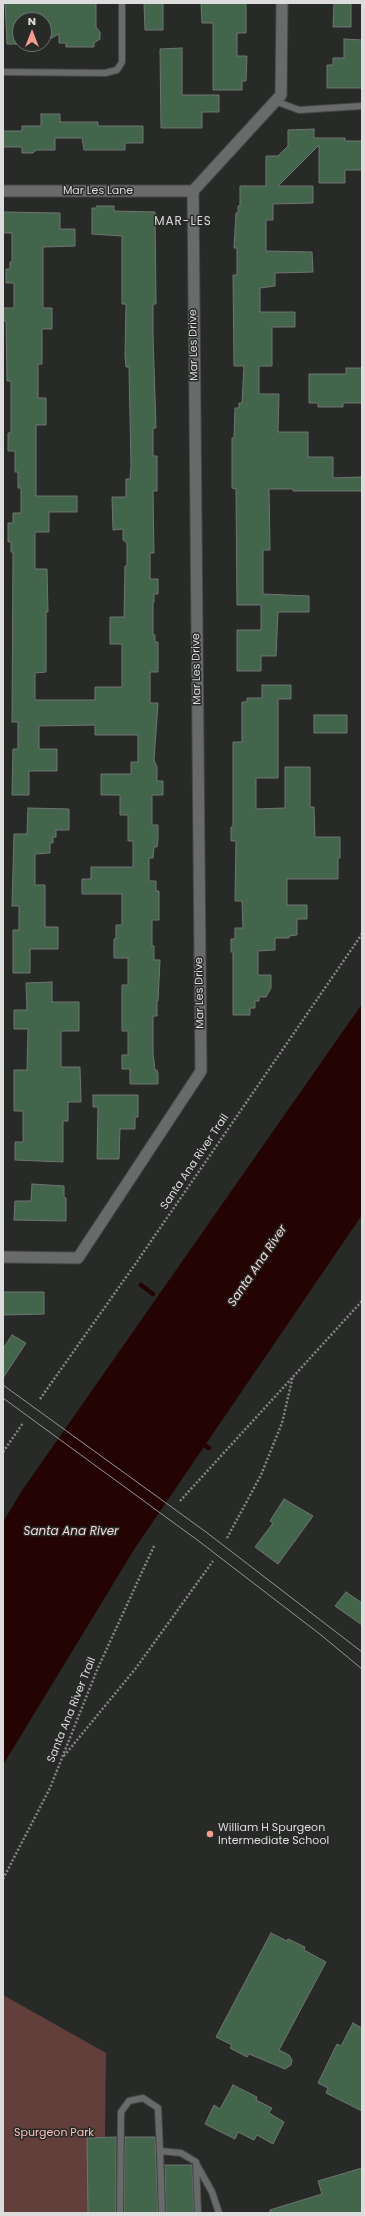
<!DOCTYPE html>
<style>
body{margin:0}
#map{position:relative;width:365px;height:2216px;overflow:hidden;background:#282a28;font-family:Poppins,sans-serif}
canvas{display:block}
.frame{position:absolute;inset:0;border:4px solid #dbdcdb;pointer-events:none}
.north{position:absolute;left:12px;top:12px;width:40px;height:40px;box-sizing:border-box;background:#282a28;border:1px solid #707170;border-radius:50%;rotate:0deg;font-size:11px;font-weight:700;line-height:16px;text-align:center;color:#dbdcdb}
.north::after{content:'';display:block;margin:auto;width:14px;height:18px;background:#f59c92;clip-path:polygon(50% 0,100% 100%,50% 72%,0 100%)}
</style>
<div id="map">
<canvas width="365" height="2216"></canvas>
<div class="frame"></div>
<div class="north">N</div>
</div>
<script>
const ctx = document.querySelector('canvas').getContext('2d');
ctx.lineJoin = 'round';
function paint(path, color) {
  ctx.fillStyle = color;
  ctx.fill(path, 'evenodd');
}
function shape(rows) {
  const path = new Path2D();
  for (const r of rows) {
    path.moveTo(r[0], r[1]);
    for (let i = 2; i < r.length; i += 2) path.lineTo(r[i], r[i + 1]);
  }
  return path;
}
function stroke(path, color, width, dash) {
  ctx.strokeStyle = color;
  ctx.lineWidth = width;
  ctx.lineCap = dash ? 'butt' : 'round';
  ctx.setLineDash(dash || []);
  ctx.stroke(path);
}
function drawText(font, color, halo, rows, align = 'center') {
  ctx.font = font + ' Poppins,sans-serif';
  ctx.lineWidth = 3;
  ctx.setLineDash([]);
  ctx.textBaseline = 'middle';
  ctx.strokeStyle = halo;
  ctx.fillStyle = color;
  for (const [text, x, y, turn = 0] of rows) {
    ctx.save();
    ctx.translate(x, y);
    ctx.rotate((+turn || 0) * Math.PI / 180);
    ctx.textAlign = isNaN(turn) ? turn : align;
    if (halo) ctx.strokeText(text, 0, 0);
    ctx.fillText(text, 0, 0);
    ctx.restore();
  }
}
const green = shape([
 [3,1995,106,2053,104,2213,3,2213]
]);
const water = shape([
 [362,1004,362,1215,135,1548,3,1765,3,1522,21,1492]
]);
const stream = shape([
 [141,1285,153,1294],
 [201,1443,209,1448]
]);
const building = shape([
 [5,3,96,3,96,27,100,32,100,39,94,43,94,47,66,47,66,43,59,43,59,34,44,42,44,20,20,20,20,44,7,44,5,3],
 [144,3,163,3,163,30,145,30,144,3],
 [201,3,246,3,246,33,237,33,237,56,247,56,246,81,242,81,242,90,213,90,213,23,202,23,201,3],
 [334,3,351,3,351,27,333,27,334,3],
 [344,39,362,40,362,88,327,88,327,65,333,65,333,58,344,58,344,39],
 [182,48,182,95,219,95,219,112,202,112,202,128,161,128,160,49,182,48],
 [41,114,60,114,60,122,98,122,98,126,143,126,143,143,125,143,125,150,84,150,82,138,55,138,55,150,36,150,33,153,22,153,22,147,3,147,3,131,22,131,22,126,41,126,41,114],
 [314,129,314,138,345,138,345,141,362,141,362,170,345,170,345,183,319,183,319,145,278,186,313,186,313,203,273,204,273,220,266,220,266,251,312,252,313,272,275,273,275,286,260,288,260,312,295,312,295,327,272,327,272,366,259,366,259,394,279,394,278,432,308,432,308,457,333,457,333,478,362,477,362,491,293,491,293,489,269,489,270,550,263,550,263,594,309,596,309,612,278,612,276,656,261,656,261,671,237,671,237,630,261,630,261,605,237,605,236,489,232,488,232,438,234,438,235,408,239,408,239,403,242,403,244,366,234,366,233,275,237,275,237,248,234,248,236,213,238,213,238,206,240,206,240,186,266,186,266,156,278,156,288,146,288,130,314,129],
 [97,206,114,206,114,211,155,212,156,304,153,304,153,335,156,428,153,428,153,456,157,456,157,491,153,491,154,553,150,553,150,579,158,579,158,594,154,594,154,602,153,602,153,635,155,635,155,642,158,642,158,672,150,672,150,703,158,703,154,760,157,767,157,781,163,781,163,795,152,795,152,825,158,825,158,839,157,847,154,847,153,858,149,858,149,881,156,881,156,891,159,891,159,920,152,920,152,946,154,946,154,960,160,960,158,1001,157,1001,157,1016,153,1016,153,1053,155,1070,157,1070,158,1074,158,1084,130,1084,130,1069,122,1069,122,1055,128,1055,128,1031,122,1031,122,985,128,985,128,958,114,958,114,939,116,939,116,925,122,925,122,894,82,894,82,879,91,879,91,867,133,867,133,841,128,841,128,815,120,815,120,795,101,795,101,774,131,774,131,762,138,762,138,735,95,735,95,725,39,726,39,749,57,749,57,771,29,771,29,795,12,795,13,749,18,749,18,722,12,722,13,552,11,552,11,542,8,542,8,523,13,523,13,513,21,513,21,488,18,488,18,472,15,472,15,451,8,451,8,433,11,433,11,381,7,381,6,321,3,321,3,308,14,308,14,283,6,283,6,269,10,269,10,262,12,262,12,233,3,233,3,212,60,213,60,229,75,229,75,246,43,247,43,308,52,308,52,329,42,329,42,364,38,364,38,398,46,398,46,425,36,425,36,496,77,496,77,512,49,512,49,532,35,532,35,569,47,569,48,612,46,612,46,672,35,673,35,700,95,700,95,687,122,687,122,644,110,644,110,617,124,617,125,566,127,566,127,543,123,540,123,529,113,530,112,497,126,497,126,479,130,479,131,465,129,367,126,367,125,356,126,304,122,304,122,236,92,234,92,208,97,208,97,206],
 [346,368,362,368,362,403,343,403,343,407,318,407,318,403,309,403,309,374,346,374,346,368],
 [262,685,291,685,291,699,278,699,278,778,256,778,256,809,285,808,285,767,310,767,310,807,314,807,315,837,340,837,340,858,338,858,338,879,287,879,287,905,307,905,307,919,297,919,297,935,289,936,289,938,275,938,275,950,258,951,258,975,271,975,271,988,266,997,259,997,259,1001,255,1001,255,1008,250,1008,250,1015,233,1015,233,952,231,952,231,939,235,939,235,928,243,928,242,901,235,901,236,841,231,841,231,827,233,827,233,742,242,742,242,702,247,702,247,698,262,698,262,685],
 [314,715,347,715,347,733,314,733,314,715],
 [28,808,69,809,69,830,56,830,56,837,53,837,53,843,50,843,50,853,35,854,35,885,45,885,45,927,58,927,58,949,30,949,30,973,13,973,13,930,19,930,19,906,12,906,14,834,27,834,28,808],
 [52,982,52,1002,79,1002,79,1031,61,1031,61,1067,80,1067,81,1102,68,1102,68,1121,63,1121,63,1162,15,1160,15,1142,23,1142,23,1111,14,1111,14,1070,27,1070,28,1029,14,1029,14,1010,27,1010,26,983,52,982],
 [93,1095,138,1095,138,1117,135,1117,135,1129,120,1129,119,1159,97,1159,98,1107,93,1107,93,1095],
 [32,1184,64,1186,64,1197,66,1198,66,1221,14,1220,15,1201,31,1201,32,1184],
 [3,1292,44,1292,44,1314,3,1315,3,1292],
 [12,1335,26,1343,3,1378,3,1349,12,1335],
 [284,1499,313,1516,278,1564,255,1547,273,1523,270,1521,284,1499],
 [346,1592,362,1603,362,1625,335,1606,346,1592],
 [271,1933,287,1941,288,1939,305,1947,304,1950,326,1962,279,2050,289,2055,292,2060,291,2065,285,2069,249,2054,247,2057,230,2048,232,2045,216,2037,271,1933],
 [353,2023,362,2028,362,2111,326,2093,328,2088,318,2083,337,2044,341,2046,353,2023],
 [233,2085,257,2097,256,2100,272,2108,269,2113,284,2122,273,2144,257,2135,254,2140,238,2132,235,2139,205,2124,214,2105,220,2109,233,2085],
 [116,2137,116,2213,88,2213,87,2138,116,2137],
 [125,2137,155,2137,158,2213,124,2213,125,2137],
 [165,2165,192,2165,194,2213,166,2213,165,2165],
 [362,2168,362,2213,270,2213,270,2210,322,2194,318,2181,362,2168]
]);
const path = shape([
 [40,1399,136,1263,362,934],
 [3,1452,23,1423],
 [180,1501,362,1301],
 [227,1538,261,1475,282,1423,293,1376],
 [64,1756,136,1668,213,1561],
 [3,1879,50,1788,97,1670,154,1546]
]);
const service = shape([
 [3,72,105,73,117,70,122,62,122,3],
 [275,101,299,110,362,106],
 [197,2165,212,2192,219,2213],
 [120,2213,121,2112,129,2101,143,2098,158,2108,160,2151],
 [162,2213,160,2151,181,2153,196,2162,198,2213]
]);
const minor = shape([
 [3,191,193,191],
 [3,1257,78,1258,201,1071,193,191,281,95,282,3]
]);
const tram = shape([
 [3,1385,206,1532,362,1652],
 [3,1398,200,1542,321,1635,362,1669]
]);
const markers = [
 [210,1834,4,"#f59c92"]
];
const streetNames = [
 ["Mar Les Lane",98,191],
 ["Mar Les Drive",194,345,-91],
 ["Mar Les Drive",197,669,-91],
 ["Mar Les Drive",200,993,-91],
 ["Santa Ana River Trail",195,1162,-56],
 ["Santa Ana River Trail",72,1710,-68]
];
const poiNames = [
 ["William H Spurgeon",218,1828],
 ["Intermediate School",218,1841]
];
const parkNames = [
 ["Spurgeon Park",54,2133]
];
const neighbourhoodNames = [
 ["MAR-LES",183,222]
];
const waterNames = [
 ["Santa Ana River",258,1266,-56],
 ["Santa Ana River",71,1532]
];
paint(green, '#623f3b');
paint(water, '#230403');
stroke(stream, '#230403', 4.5);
paint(building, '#43654c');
stroke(building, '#717472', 1);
stroke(service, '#464746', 8);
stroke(minor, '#464746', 13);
stroke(path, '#858685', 2.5, [2, 2]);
stroke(service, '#686b69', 6);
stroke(minor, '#686b69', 11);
stroke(tram, '#949694', 1);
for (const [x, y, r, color] of markers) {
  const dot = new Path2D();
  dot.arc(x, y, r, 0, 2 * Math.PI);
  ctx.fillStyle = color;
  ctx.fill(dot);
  stroke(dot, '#282a28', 1.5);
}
drawText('11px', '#dbdcdb', '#282a28', streetNames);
drawText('11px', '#dbdcdb', '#282a28', poiNames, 'left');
drawText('11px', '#fdc2bb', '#282a28', parkNames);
ctx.letterSpacing = '1px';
drawText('12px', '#dbdcdb', '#282a28', neighbourhoodNames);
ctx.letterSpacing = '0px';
drawText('italic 12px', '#f6d8d4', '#282a28', waterNames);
</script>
